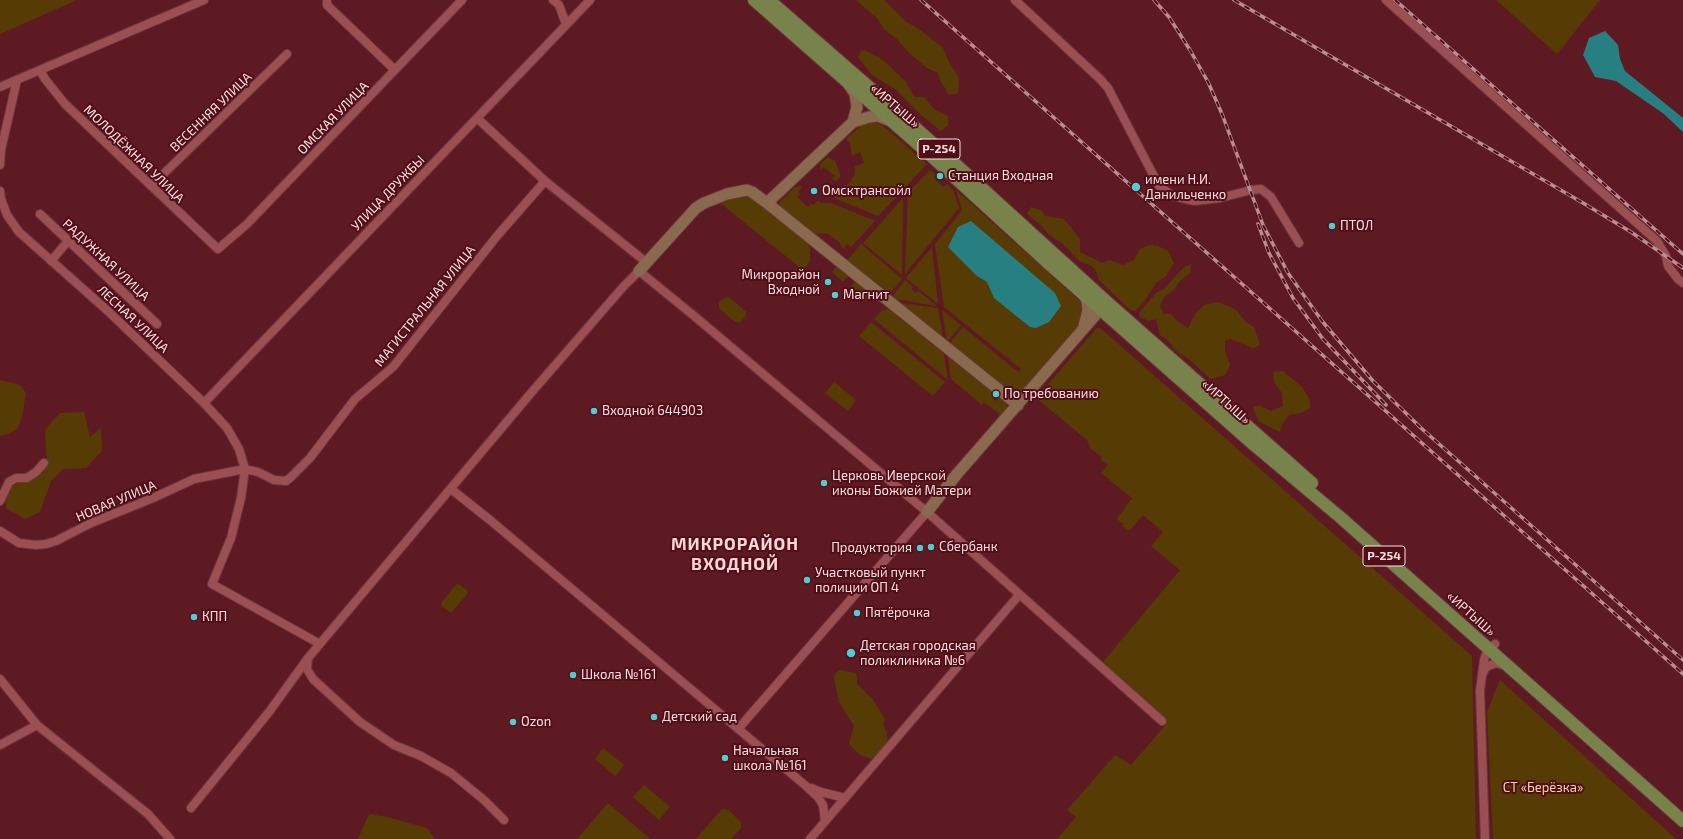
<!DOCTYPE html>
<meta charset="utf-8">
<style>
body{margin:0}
canvas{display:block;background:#5e1a22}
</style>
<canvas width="1683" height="839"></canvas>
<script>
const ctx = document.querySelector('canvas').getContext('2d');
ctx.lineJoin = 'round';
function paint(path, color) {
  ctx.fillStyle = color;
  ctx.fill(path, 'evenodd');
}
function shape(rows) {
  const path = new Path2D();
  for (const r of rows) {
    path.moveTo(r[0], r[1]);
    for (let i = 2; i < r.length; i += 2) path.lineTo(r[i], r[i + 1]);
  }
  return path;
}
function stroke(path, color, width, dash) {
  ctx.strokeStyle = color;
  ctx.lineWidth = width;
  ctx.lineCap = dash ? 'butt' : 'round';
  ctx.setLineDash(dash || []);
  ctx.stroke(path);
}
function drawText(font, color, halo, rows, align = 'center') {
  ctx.font = font + ' "Exo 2",sans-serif';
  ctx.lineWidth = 4;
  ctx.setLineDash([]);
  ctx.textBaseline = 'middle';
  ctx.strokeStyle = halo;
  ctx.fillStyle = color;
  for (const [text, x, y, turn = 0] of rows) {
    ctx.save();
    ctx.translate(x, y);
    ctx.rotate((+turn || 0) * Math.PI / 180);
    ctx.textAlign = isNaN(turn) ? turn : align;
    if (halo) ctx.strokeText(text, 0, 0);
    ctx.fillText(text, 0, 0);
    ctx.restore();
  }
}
const green = shape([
 [0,0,77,0,0,34],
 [856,0,884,0,905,21,920,30,943,48,949,62,959,78,958,93,949,95,941,82,938,73,927,68,908,52,898,40,884,29,877,18],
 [1496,0,1600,0,1557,54],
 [865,50,883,60,906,82,914,97,924,97,935,110,948,116,948,125,941,131,920,114,895,89,872,75,858,57,861,51],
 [873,122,882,125,927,164,878,216,834,198,850,182,855,174,855,166,864,163,860,152,852,156,850,143,846,139,861,126],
 [828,157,835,161,840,174,840,177,836,181,832,179,835,176,824,167,820,170,821,163],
 [930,170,936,175,934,178,943,187,947,184,953,190,959,208,905,274,908,193],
 [799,186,802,187,798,192,800,194,797,197,808,207,811,204,814,205,818,200,821,203,831,203,875,221,851,247,848,244,843,249,839,242,827,233,816,234,813,238,779,206,780,202,794,188],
 [956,190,1080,301,1083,308,1083,316,1080,325,1020,397,1016,397,948,345,963,327,1018,372,1021,369,944,307,935,244,962,210],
 [736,196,750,197,808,243,810,248,810,260,804,270,803,270,719,202],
 [903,198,902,275,863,243],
 [1031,207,1042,211,1045,216,1064,219,1080,239,1080,252,1102,263,1110,260,1123,265,1134,260,1140,249,1149,245,1158,246,1168,251,1174,263,1166,276,1156,283,1144,302,1135,311,1130,310,1099,280,1095,269,1090,265,1079,261,1063,244,1048,234,1042,226,1027,214],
 [861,244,902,279,887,297,845,263],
 [932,247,938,304,906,278],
 [1191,264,1190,273,1179,282,1174,290,1164,297,1160,306,1164,314,1171,314,1178,322,1188,328,1195,314,1204,305,1218,302,1235,309,1246,322,1254,327,1260,345,1253,348,1230,339,1225,341,1225,352,1230,365,1225,375,1211,379,1190,360,1175,350,1168,340,1160,335,1156,319,1149,321,1144,319,1140,317,1139,313,1157,292,1164,289,1183,268],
 [837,266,848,276,843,282,832,272],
 [905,280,913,287,911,289,916,293,918,291,937,306,891,298],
 [855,281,871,294,866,301,850,288],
 [726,297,730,298,746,312,745,317,740,322,735,322,719,308,719,302],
 [891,302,938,308,944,344],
 [889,309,944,354,948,380,874,319,881,311],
 [942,310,961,325,947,342],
 [871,322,945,382,933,396,859,336],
 [1099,328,1106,333,1472,656,1476,839,1057,839,1076,817,1067,810,1115,755,1131,765,1164,727,1165,722,1158,714,1103,662,1180,570,1151,546,1163,532,1143,515,1131,529,1127,530,1122,526,1123,524,1117,519,1132,498,1101,473,1108,465,1102,461,1101,456,1091,449,1087,440,1036,398,1096,329],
 [948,356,993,392,995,395,993,399,996,401,998,398,1006,403,1008,411,1003,417,984,402,982,405,951,379],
 [1283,371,1302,387,1309,398,1310,408,1301,413,1289,415,1283,422,1280,432,1258,421,1253,406,1261,406,1271,411,1283,406,1282,393,1274,382,1273,372],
 [0,380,20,385,26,393,22,417,18,428,9,434,0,436],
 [834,382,856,400,848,411,825,393],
 [84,412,90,437,101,428,102,451,86,468,63,469,51,481,40,512,25,519,6,508,6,500,10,487,21,482,31,481,41,474,47,466,45,430,60,413],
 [457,584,460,585,467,590,468,593,453,611,450,612,442,606,441,603],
 [840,670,855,673,857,676,857,684,874,701,885,719,883,725,887,732,887,740,882,751,876,758,871,759,859,754,849,744,854,726,839,702,834,677,835,673],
 [1500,680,1676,839,1493,839,1487,712],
 [603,748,624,765,615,776,595,759],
 [644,785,670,807,659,820,633,797],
 [608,803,650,839,577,839],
 [722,809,728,810,741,822,741,828,731,839,696,839],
 [369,814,387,817,427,828,435,839,358,839]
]);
const water = shape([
 [1605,31,1618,45,1620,59,1625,71,1683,118,1683,132,1664,114,1616,81,1595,77,1583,55,1589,38],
 [971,221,1055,293,1061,306,1049,322,1036,328,1030,327,994,298,987,282,977,276,948,247,958,227]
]);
const street = shape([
 [327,0,327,5,395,70],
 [553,0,559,5,566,24],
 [1015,0,1100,79,1108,88,1159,186,1173,196,1194,201,1220,198,1251,190,1261,189,1271,197,1299,243],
 [1386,0,1657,241,1666,256,1668,266,1678,279,1683,283],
 [40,70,45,79,65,104,218,249,247,224,462,0],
 [0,87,204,0],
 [477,118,545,181,646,262],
 [0,165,1,150,17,80],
 [151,186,287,54],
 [0,191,1,199,7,215,19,232,109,312,204,403,227,428,239,449,245,469,241,498,231,538,212,584,320,644],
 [40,214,157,324],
 [51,261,68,241],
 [204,403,590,0],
 [451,489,490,520,806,786,818,797,823,805,825,821],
 [0,501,9,482,16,478,27,478,36,472,44,463],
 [0,531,19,543,36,545,46,544,56,541,91,523,153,498,194,479,245,469,258,472,274,480,286,481,290,478,310,458,355,399,393,367,497,236,545,181],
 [308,658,307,669,313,679,360,722,394,745,421,756,451,773,484,800,504,820],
 [1483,673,1486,667,1496,663,1506,666],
 [0,679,37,725,148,814,170,839],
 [738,729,927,512],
 [0,745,37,725],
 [811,788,821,792,845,798],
 [191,808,269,712,308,658,531,393,623,287,639,271,693,315,927,512,1162,721],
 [810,839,1019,595],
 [1485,839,1480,691,1484,660,1486,654,1495,644]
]);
const secondary = shape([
 [849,85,855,94,857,107,853,122],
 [767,203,853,122,869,117,878,116,891,121],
 [639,271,696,208,704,203,727,194,747,190,752,192,767,203,1018,405],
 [1083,293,1087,301,1088,310,1084,326],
 [927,512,957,474,1106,303]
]);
const primary = shape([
 [754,0,929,154,1048,263,1254,445,1340,517,1683,821],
 [769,0,907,120,1107,302,1312,483]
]);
const rail = shape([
 [921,0,1683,674],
 [1154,0,1169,17,1190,50,1208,82,1222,114,1263,225,1288,273,1322,321,1373,381,1421,428,1683,660],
 [1234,0,1583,203,1631,232,1683,268],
 [1395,0,1683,254],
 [1258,224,1269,253,1293,298,1323,339,1386,405]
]);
const markers = [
 [940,176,4,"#52ccd0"],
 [1136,187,5,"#52ccd0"],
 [814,191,4,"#52ccd0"],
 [1332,226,4,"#52ccd0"],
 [828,282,4,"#52ccd0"],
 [835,295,4,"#52ccd0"],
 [996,394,4,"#52ccd0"],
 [594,411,4,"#52ccd0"],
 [824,483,4,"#52ccd0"],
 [931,547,4,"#52ccd0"],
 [920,548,4,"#52ccd0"],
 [807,580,4,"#52ccd0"],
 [857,613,4,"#52ccd0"],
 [194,617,4,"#52ccd0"],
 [851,653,5,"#52ccd0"],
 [573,675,4,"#52ccd0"],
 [654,717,4,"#52ccd0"],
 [513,722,4,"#52ccd0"],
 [725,758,4,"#52ccd0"]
];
const shields = [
 [939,149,42],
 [1384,556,42]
];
const shieldNames = [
 ["Р-254",939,149],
 ["Р-254",1384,556]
];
const streetNames = [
 ["«ИРТЫШ»",895,106,41],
 ["ВЕСЕННЯЯ УЛИЦА",211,112,-44],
 ["ОМСКАЯ УЛИЦА",333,118,-46],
 ["МОЛОДЁЖНАЯ УЛИЦА",134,154,44],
 ["УЛИЦА ДРУЖБЫ",388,193,-46],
 ["РАДУЖНАЯ УЛИЦА",106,260,43],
 ["МАГИСТРАЛЬНАЯ УЛИЦА",425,306,-51],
 ["ЛЕСНАЯ УЛИЦА",133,319,43],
 ["«ИРТЫШ»",1226,402,42],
 ["НОВАЯ УЛИЦА",116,501,-23],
 ["«ИРТЫШ»",1471,614,42]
];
const poiNames = [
 ["Станция Входная",948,176],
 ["имени Н.И.",1145,180],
 ["Данильченко",1145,195],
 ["Омсктрансойл",822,191],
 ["ПТОЛ",1340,226],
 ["Микрорайон",820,275,"right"],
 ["Входной",820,290,"right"],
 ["Магнит",843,295],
 ["По требованию",1004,394],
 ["Входной 644903",602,411],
 ["Церковь Иверской",832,476],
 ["иконы Божией Матери",832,491],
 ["Сбербанк",939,547],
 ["Продуктория",912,548,"right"],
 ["Участковый пункт",815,573],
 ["полиции ОП 4",815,588],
 ["Пятёрочка",865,613],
 ["КПП",202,617],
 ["Детская городская",860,646],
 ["поликлиника №6",860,661],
 ["Школа №161",581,675],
 ["Детский сад",662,717],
 ["Ozon",521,722],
 ["Начальная",733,751],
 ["школа №161",733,766]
];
const parkNames = [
 ["СТ «Берёзка»",1543,788]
];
const districtNames = [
 ["МИКРОРАЙОН",735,544],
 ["ВХОДНОЙ",735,564]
];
paint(green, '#563b05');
paint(water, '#287f81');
stroke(street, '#6d363e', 10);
stroke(secondary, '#6d363e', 13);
stroke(primary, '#6d363e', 14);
stroke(street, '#9a5053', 8);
stroke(secondary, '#896a4f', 11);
stroke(primary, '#78834b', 12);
stroke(rail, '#ba8e91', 3.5);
stroke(rail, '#520e18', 2, [6]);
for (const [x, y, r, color] of markers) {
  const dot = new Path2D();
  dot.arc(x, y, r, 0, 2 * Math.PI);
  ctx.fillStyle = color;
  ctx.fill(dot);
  stroke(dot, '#520e18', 1.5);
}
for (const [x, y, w] of shields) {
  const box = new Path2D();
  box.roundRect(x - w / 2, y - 10, w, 20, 3);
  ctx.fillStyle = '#520e18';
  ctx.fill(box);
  stroke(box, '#fce1e1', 1);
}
drawText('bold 12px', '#fce1e1', null, shieldNames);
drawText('13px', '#fce1e1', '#520e18', streetNames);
drawText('13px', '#fce1e1', '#520e18', poiNames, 'left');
drawText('13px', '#f3d6ab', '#520e18', parkNames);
ctx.letterSpacing = '1px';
drawText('bold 17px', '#fbd8d8', '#520e18', districtNames);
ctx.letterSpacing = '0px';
</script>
